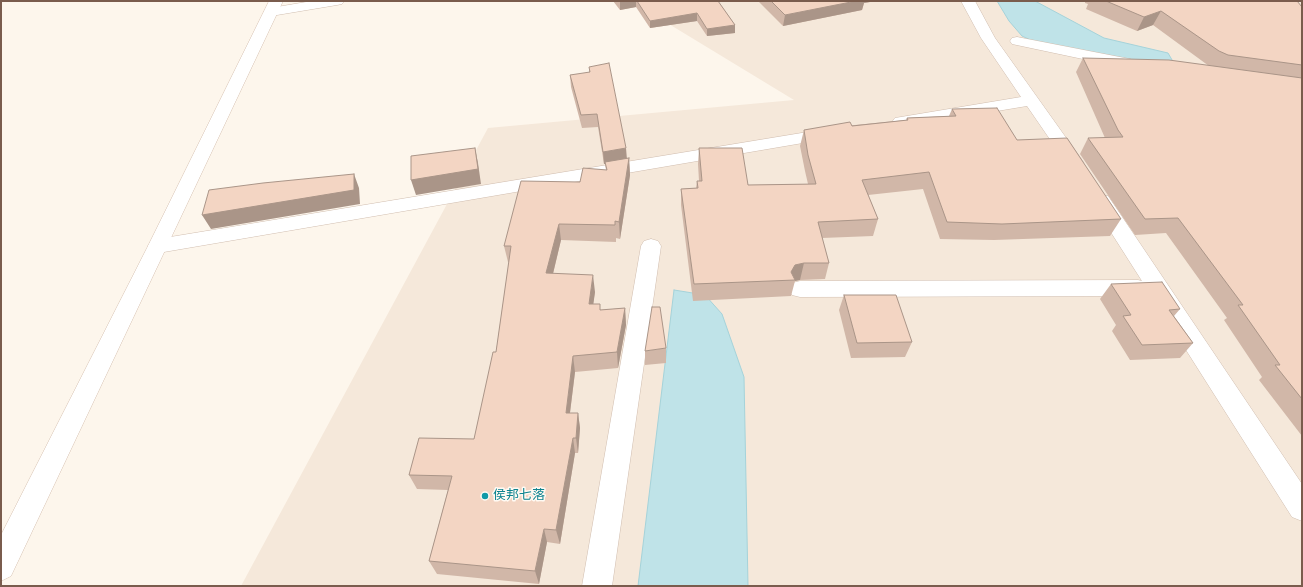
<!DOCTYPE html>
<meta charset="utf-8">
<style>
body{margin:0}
#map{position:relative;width:1303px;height:587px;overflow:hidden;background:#fdf6ec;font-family:"Titillium Web",sans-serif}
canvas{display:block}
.frame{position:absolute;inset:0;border:2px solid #7a5c4d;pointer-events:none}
</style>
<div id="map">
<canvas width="1303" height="587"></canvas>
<div class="frame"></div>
</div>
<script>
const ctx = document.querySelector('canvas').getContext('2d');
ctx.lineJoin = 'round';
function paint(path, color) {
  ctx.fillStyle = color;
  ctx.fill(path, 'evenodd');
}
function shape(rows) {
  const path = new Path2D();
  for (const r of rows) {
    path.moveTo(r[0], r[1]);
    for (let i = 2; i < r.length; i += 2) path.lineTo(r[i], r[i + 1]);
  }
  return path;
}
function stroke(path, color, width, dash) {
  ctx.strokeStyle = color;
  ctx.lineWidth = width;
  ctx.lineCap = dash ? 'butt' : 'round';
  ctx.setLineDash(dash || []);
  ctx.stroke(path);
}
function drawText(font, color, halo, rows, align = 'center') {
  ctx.font = font + ' "Titillium Web","Noto Sans SC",sans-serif';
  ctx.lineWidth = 3;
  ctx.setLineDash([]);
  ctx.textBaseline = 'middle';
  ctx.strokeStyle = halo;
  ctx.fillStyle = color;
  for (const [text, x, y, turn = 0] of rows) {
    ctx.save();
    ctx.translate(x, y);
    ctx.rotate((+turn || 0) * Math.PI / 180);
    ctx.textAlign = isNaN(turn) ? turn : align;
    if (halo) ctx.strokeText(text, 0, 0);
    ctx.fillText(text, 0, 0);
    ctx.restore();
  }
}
const residential = shape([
 [631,1,1302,1,1302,586,241,586,488,128,794,100]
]);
const water = shape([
 [997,1,1035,1,1104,38,1168,53,1175,65,1148,63,1039,44,1022,36,1009,21,997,1],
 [674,290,705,295,722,314,744,377,748,586,638,586,674,290]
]);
const street = shape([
 [312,1,344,1,342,4,337,5,271,16,266,15,264,12,266,9,271,8,312,1],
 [961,1,975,1,995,38,1084,163,1081,167,1075,169,1069,167,1027,106,901,127,895,126,892,122,895,118,1021,97,981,38,961,1],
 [1017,37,1130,59,1136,61,1138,64,1136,67,1130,69,1012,44,1010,41,1012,38,1017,37],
 [832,128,838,129,841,133,838,137,158,253,151,251,148,246,151,241,158,239,832,128],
 [1101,195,1108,196,1302,484,1302,521,1292,517,1148,290,1146,294,1138,296,800,297,792,295,789,289,792,283,800,281,1138,280,1142,281,1091,201,1094,196,1101,195],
 [651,239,658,241,661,246,612,586,582,586,641,246,644,241,651,239]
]);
const secondary = shape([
 [269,1,283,1,11,576,1,581,1,535,148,246,269,1]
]);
const wall = shape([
 [613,1,718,1,735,25,735,33,707,36,697,21,650,28,636,7,620,10],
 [758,1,870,1,870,2,864,3,862,10,783,26],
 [1085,1,1297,1,1302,7,1302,436,1259,380,1262,377,1224,320,1227,318,1166,233,1135,235,1080,154,1088,138,1105,138,1076,72,1083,58,1209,66,1153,25,1137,31,1086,9,1088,4,1085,3],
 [589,67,627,159,629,158,630,175,620,239,616,238,616,242,561,240,553,274,595,292,593,304,601,310,625,308,626,325,618,368,575,372,570,413,578,413,580,428,578,453,575,453,560,544,547,542,539,584,437,574,429,561,448,490,417,489,409,475,474,439,496,352,509,262,508,262,504,246,580,182,606,170,605,164,604,164,598,127,582,128,571,87,570,75,589,73],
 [952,109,1017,140,1121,219,1110,236,994,240,940,239,923,189,868,195,878,219,873,236,822,238,829,263,825,279,800,280,795,281,791,296,693,301,681,205,681,189,696,188,697,181,699,181,698,164,699,148,748,185,808,184,805,171,800,146,804,130,906,120,907,118,949,116],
 [1111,284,1180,309,1174,316,1193,343,1180,358,1130,360,1112,331,1116,325,1100,299],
 [844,295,912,342,905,357,851,358,839,310],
 [666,348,666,363,645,365,645,351]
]);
const shadedWall = shape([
 [627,1,636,1,636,7,620,10,620,2],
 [856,1,870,1,870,2,864,3,862,10,783,26,785,15],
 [1161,11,1153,25,1137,31,1144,17],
 [697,13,697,21,650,28,650,21],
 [735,25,735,33,707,36,707,29],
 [475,148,478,163,481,184,416,195,411,180],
 [626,148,627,160,604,164,603,152],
 [629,158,630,175,620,239,619,222],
 [354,174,359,188,360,204,211,229,202,215],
 [559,224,561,240,549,290,546,273],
 [804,263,800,280,795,281,795,280,791,272,795,265],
 [593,275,595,292,591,321,589,304],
 [625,308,626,325,618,368,617,352],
 [573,356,575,372,568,428,566,413],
 [578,413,580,428,578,453,576,438],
 [573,438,575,453,560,544,556,530],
 [544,529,547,542,539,584,535,571]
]);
const building = shape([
 [619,1,627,1,620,2,619,1],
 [637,1,718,1,735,25,707,29,697,13,650,21,637,1],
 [771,1,856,1,785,15,771,1],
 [1106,1,1297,1,1302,7,1302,65,1228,55,1219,51,1161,11,1144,17,1106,1],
 [1083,58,1169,60,1302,78,1302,399,1275,365,1280,365,1238,305,1243,305,1178,218,1145,219,1088,138,1123,137,1118,130,1083,58],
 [609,63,626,148,603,152,597,114,581,115,570,75,590,72,589,67,609,63],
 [997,108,1017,140,1067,138,1121,219,1002,224,947,222,929,172,862,180,878,219,818,222,829,263,804,263,795,265,791,272,795,280,694,284,681,189,698,188,697,181,702,181,699,148,742,148,748,185,816,184,808,155,804,130,850,122,852,126,908,120,907,118,956,116,952,109,997,108],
 [475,148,478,169,411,180,411,156,475,148],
 [629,158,619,222,615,221,615,225,559,224,546,273,593,275,589,304,600,304,600,310,625,308,617,352,573,356,566,413,578,413,576,438,573,438,556,530,544,529,535,571,429,561,452,476,409,475,419,438,474,439,493,352,496,352,511,246,504,246,521,181,580,182,583,168,607,170,605,162,629,158],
 [354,174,354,190,202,215,209,190,263,183,354,174],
 [1162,282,1180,309,1169,310,1193,343,1142,345,1123,316,1131,315,1111,284,1162,282],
 [844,295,896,295,912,342,857,343,844,295],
 [652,307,660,307,666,348,645,351,652,307]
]);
const markers = [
 [485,496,4,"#0f9aa8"]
];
const nearCulturenames = [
 ["侯邦七落",493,496]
];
paint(residential, '#f5e8da');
paint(water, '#bfe3e8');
stroke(water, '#a5d3da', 1);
stroke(street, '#d1beb0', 1);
stroke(secondary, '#d6c0b0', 1);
paint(street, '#fff');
paint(secondary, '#fff');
paint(wall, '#d1b7a8');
paint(shadedWall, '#aa9588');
paint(building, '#f3d5c3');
stroke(building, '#aa9588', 1);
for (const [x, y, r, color] of markers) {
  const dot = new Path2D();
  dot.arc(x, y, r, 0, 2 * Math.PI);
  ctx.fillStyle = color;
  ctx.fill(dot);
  stroke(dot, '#fffaf3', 1.5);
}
drawText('13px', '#0d838f', '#fffaf3', nearCulturenames, 'left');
</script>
